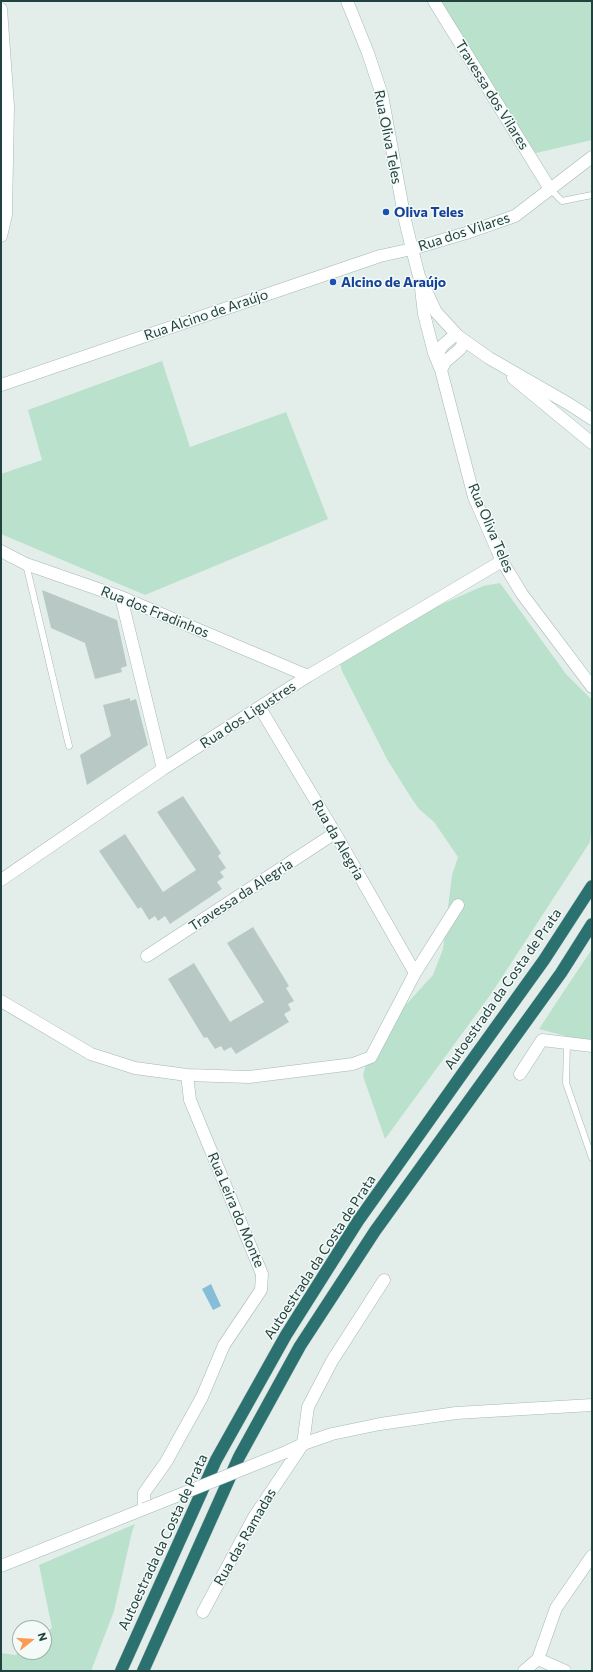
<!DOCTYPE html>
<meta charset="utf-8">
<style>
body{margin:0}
#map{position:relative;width:593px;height:1672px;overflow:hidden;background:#e3eeeb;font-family:Commissioner,sans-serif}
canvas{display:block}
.frame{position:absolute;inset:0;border:2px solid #21423f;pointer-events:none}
.north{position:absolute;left:12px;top:1620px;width:40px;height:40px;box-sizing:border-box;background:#f4faf8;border:1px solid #a0b0ae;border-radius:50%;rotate:73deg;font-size:11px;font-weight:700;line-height:16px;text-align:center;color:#21423f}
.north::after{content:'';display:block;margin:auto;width:14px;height:18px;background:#fe9b52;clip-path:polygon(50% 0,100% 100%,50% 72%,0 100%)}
</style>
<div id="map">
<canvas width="593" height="1672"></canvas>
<div class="frame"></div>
<div class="north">N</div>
</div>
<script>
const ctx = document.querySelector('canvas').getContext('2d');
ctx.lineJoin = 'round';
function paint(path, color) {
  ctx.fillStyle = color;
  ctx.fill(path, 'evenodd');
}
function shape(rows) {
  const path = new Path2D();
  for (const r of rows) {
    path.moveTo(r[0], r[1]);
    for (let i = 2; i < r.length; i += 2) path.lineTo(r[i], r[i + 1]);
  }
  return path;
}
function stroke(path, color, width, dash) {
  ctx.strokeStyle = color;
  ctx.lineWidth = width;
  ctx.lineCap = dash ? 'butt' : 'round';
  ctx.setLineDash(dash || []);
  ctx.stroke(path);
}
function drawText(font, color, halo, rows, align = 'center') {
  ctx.font = font + ' Commissioner,sans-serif';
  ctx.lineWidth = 3;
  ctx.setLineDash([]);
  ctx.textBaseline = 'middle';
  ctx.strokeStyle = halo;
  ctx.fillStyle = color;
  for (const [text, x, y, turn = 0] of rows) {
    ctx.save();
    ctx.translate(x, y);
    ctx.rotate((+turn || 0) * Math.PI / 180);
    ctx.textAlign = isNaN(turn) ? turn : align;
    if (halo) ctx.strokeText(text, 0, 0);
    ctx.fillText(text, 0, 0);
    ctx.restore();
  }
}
const green = shape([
 [434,1,592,1,592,140,536,153,517,136],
 [162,361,190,447,286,412,328,519,145,595,1,534,1,474,42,460,28,410],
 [500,583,566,674,592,700,592,822,590,842,491,994,385,1139,363,1076,367,1059,402,1009,433,975,443,949,452,875,458,857,434,822,419,809,412,799,388,761,342,671,339,661,420,614,483,586],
 [592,949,592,1043,539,1029,560,997],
 [135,1524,132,1532,114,1611,91,1671,1,1671,1,1653,16,1655,20,1652,44,1652,44,1634,52,1628,39,1565]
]);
const water = shape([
 [211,1284,221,1306,213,1310,202,1289]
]);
const building = shape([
 [42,590,117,620,127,666,121,668,122,672,95,679,85,643,51,628],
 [130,698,130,701,136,699,148,745,87,785,80,755,111,736,103,705],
 [183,796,221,853,218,856,226,868,220,872,224,877,217,882,222,889,170,924,165,916,158,921,155,916,149,920,141,907,138,909,99,851,125,834,163,892,196,870,157,812],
 [253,927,289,986,286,988,294,1001,288,1004,291,1010,284,1014,289,1022,236,1054,231,1047,224,1051,221,1046,215,1049,207,1037,204,1038,168,979,194,963,230,1022,264,1002,227,943]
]);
const lane = shape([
 [550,189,562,201,592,195],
 [26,564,69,746],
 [567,1043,566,1083,592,1158]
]);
const street = shape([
 [434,1,550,189],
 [1,9,8,106,6,215,1,236],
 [420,280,424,314,434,353,441,370,474,497,502,561,522,594,592,687],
 [436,358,442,346,456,334],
 [441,370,445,362,460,349,465,341],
 [1,385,380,256,412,249,466,233,515,216,592,157],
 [1,551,26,564,121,597,308,676],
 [121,597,163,769],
 [260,708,335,833,415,973],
 [1,880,163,769,308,676,502,561],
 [147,956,335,833],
 [1,1001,91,1054,135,1068,187,1075,249,1077,353,1064,371,1057,415,973,458,905],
 [520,1074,542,1040,592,1046],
 [144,1509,144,1493,166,1462,202,1397,224,1345,261,1290,262,1274,190,1100,187,1075],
 [203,1612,254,1517,303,1444,308,1407,332,1361,384,1280],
 [538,1659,565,1671],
 [524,1671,538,1659,556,1608,592,1556]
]);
const secondary = shape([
 [347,1,368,53,382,95,405,220,412,249,419,276,436,312,458,336,489,358,569,404,592,419],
 [513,378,592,443],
 [286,1452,303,1444,332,1434,380,1424,456,1413,592,1405],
 [1,1566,144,1509]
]);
const highway = shape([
 [121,1671,216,1460,286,1335,358,1221,465,1070,544,960,592,886],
 [143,1671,239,1457,300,1346,375,1231,561,973,592,924]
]);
const secondaryBridge = shape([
 [144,1509,286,1452]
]);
const markers = [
 [386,212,4,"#1a4fb4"],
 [333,282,4,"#1a4fb4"]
];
const streetNames = [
 ["Travessa dos Vilares",492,95,58],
 ["Rua Oliva Teles",388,137,79],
 ["Rua dos Vilares",464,232,-18],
 ["Rua Alcino de Araújo",206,315,-19],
 ["Rua Oliva Teles",491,528,67],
 ["Rua dos Fradinhos",155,612,22],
 ["Rua dos Ligustres",248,715,-33],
 ["Rua da Alegria",338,840,60],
 ["Travessa da Alegria",241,895,-33],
 ["Autoestrada da Costa de Prata",503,989,-55],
 ["Rua Leira do Monte",236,1210,67],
 ["Autoestrada da Costa de Prata",320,1257,-57],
 ["Rua das Ramadas",245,1537,-60],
 ["Autoestrada da Costa de Prata",163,1542,-65]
];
const transitNames = [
 ["Oliva Teles",394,212],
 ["Alcino de Araújo",341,282]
];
paint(green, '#bae1cc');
paint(water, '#87bdd8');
paint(building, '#b8c9c5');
stroke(lane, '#a5b7b4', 7);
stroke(street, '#a5b7b4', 13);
stroke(secondary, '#a1bbb7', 13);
stroke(highway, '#c1cac9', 13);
stroke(lane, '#fff', 6);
stroke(street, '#fff', 12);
stroke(secondary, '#fff', 12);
stroke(highway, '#2a716f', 12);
stroke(secondaryBridge, '#a1bbb7', 13, []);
stroke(secondaryBridge, '#fff', 12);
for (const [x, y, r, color] of markers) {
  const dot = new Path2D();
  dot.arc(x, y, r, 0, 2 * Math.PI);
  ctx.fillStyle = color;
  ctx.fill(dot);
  stroke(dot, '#f4faf8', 1.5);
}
drawText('14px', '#21423f', '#f4faf8', streetNames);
drawText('bold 14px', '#164399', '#f4faf8', transitNames, 'left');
</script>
